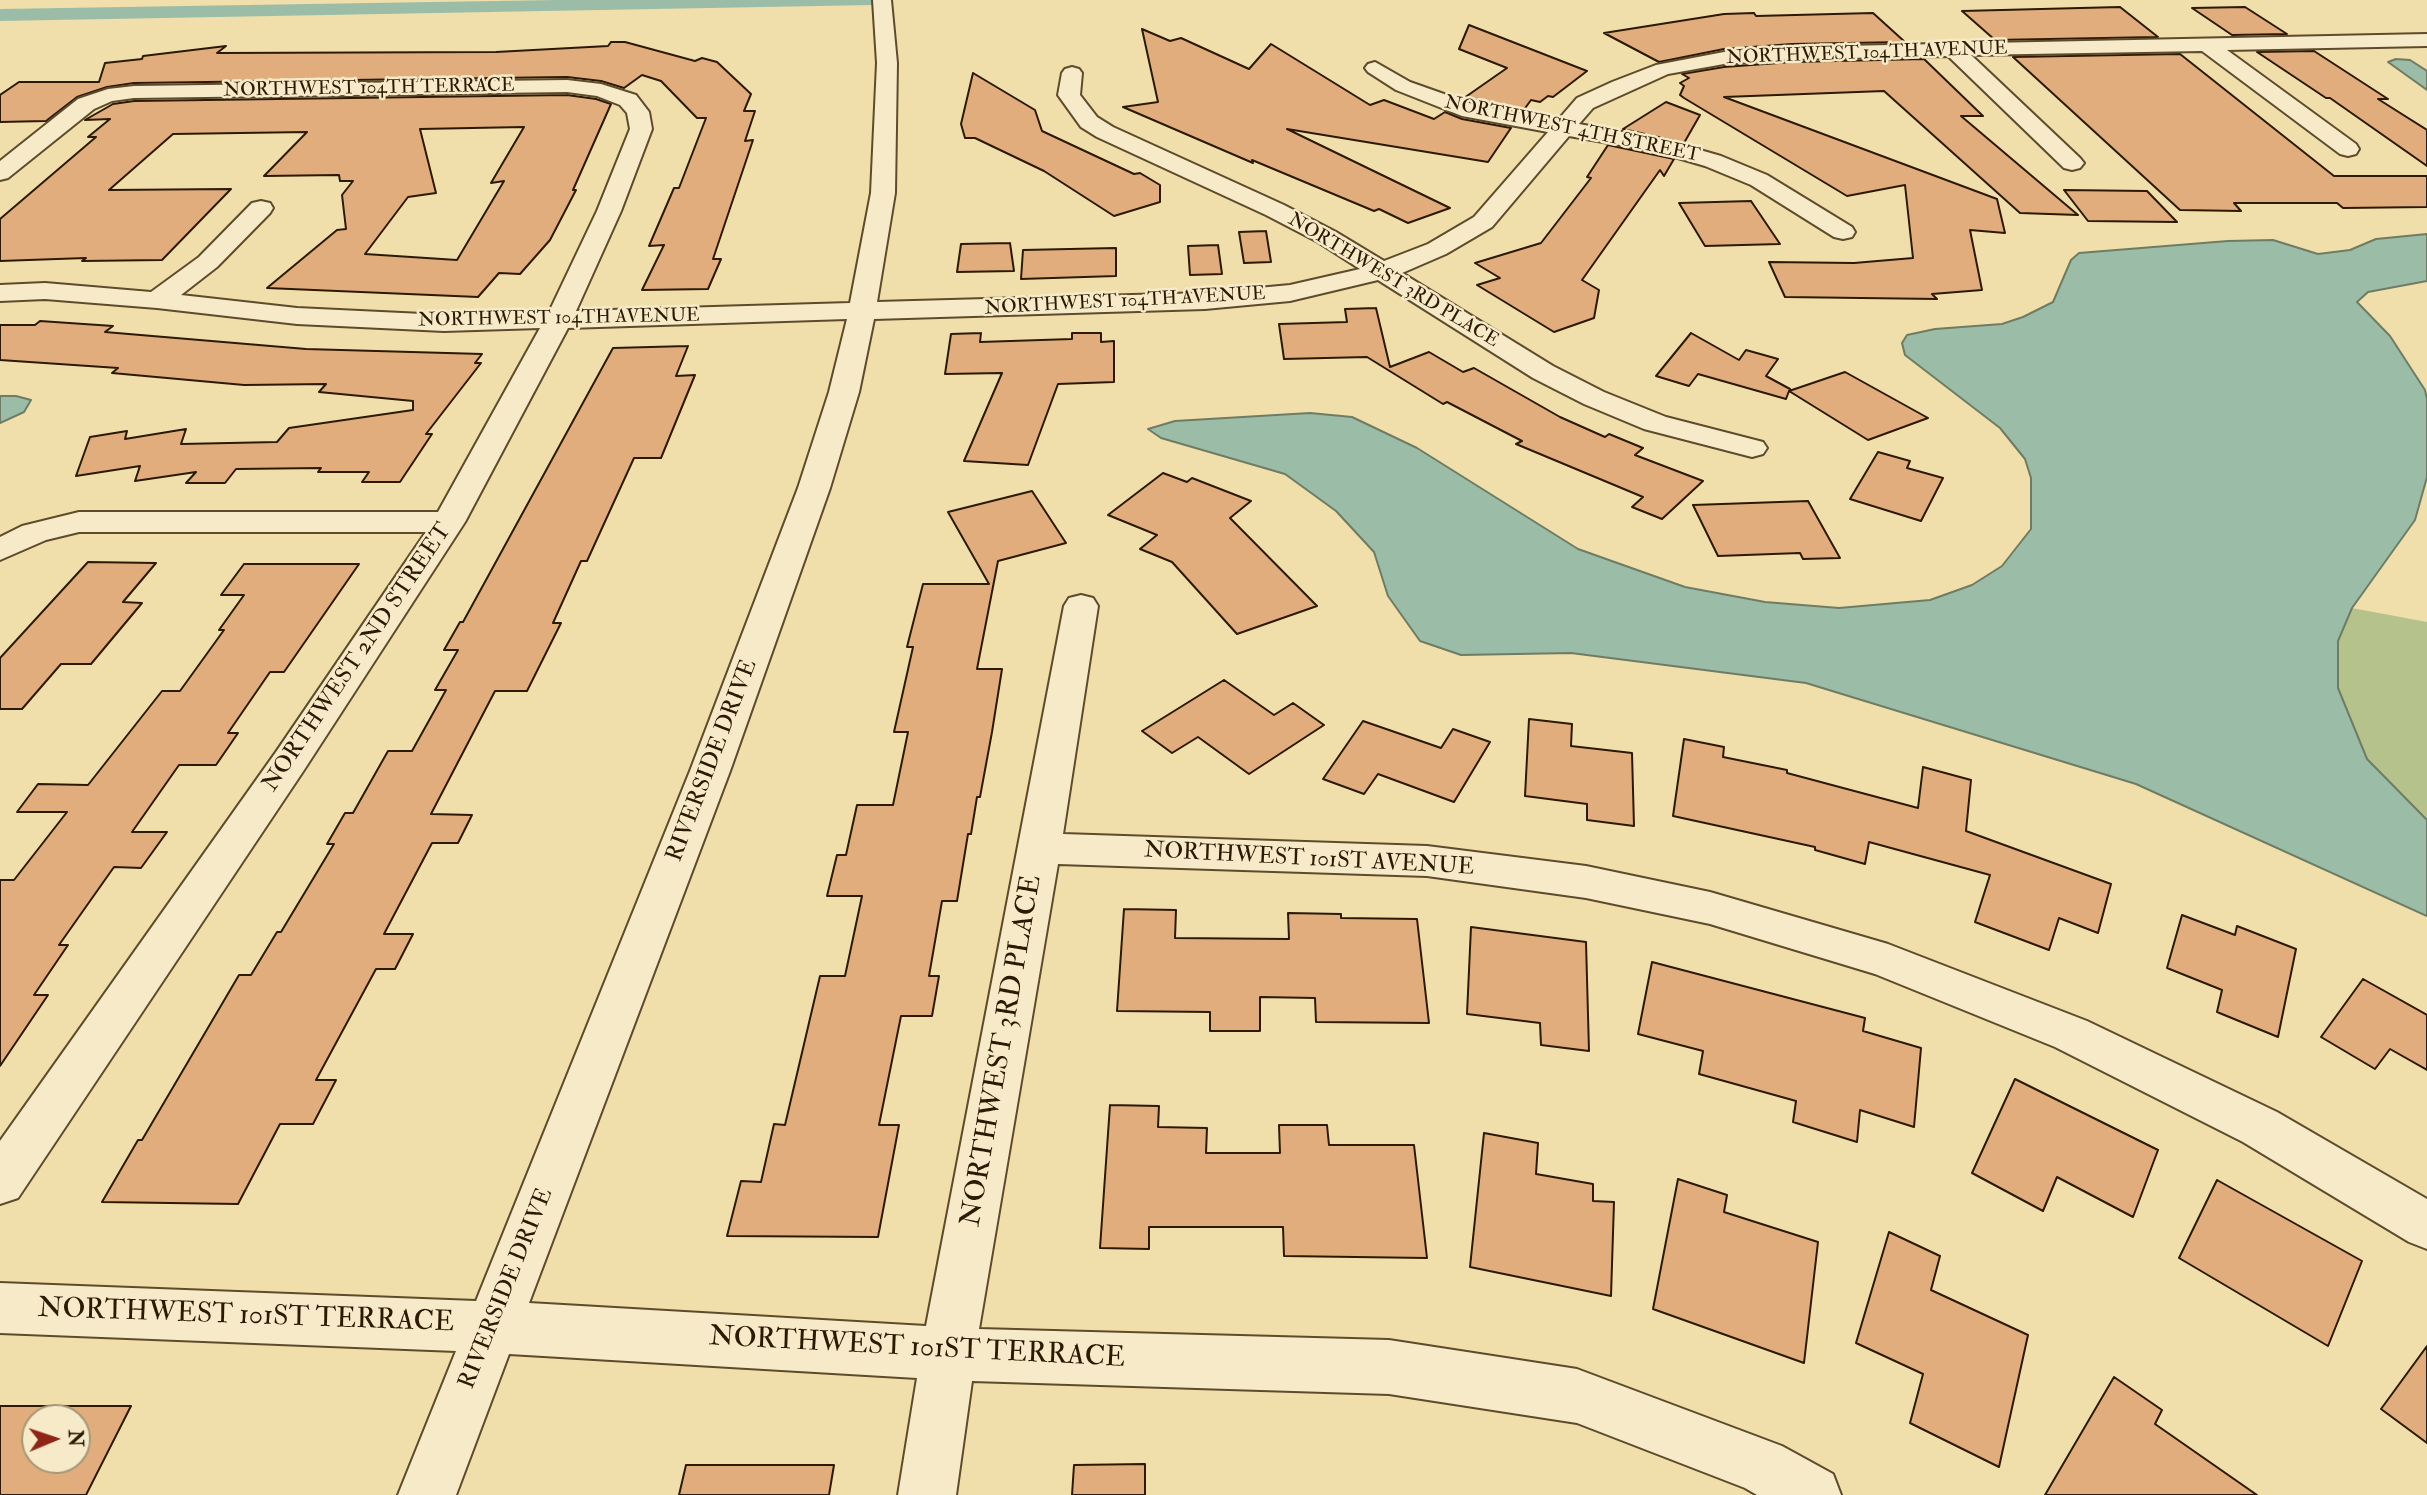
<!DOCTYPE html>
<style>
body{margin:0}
#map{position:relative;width:2427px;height:1495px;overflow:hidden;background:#f1dfab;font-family:"IM FELL Double Pica",serif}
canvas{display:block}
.north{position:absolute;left:21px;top:1404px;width:70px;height:70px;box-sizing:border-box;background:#f6eac8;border:2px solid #a59778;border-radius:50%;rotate:88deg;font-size:19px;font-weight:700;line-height:28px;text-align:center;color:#2c1a00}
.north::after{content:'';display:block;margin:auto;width:24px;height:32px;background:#8f2418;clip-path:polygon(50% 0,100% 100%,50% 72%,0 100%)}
</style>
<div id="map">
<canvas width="2427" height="1495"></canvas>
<div class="north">N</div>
</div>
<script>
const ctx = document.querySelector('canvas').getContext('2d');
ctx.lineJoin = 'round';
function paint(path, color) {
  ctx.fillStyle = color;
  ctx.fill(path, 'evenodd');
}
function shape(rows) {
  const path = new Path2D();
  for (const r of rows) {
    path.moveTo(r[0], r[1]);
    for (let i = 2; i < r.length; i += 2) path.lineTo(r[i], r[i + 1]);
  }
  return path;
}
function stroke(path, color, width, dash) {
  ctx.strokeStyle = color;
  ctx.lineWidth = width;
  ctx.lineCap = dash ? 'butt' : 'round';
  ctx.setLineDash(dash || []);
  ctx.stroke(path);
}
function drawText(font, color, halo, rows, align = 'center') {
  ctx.font = font + ' "IM FELL Double Pica",serif';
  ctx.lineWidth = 5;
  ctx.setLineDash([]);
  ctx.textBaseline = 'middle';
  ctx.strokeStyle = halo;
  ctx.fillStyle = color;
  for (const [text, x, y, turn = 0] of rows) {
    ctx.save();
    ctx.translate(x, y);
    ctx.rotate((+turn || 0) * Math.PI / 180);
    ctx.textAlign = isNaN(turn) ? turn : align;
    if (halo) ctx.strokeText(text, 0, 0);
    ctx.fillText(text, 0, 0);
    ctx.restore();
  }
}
const green = shape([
 [2352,608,2427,622,2427,820,2367,759,2338,688,2338,641]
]);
const water = shape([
 [2396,59,2410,60,2427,71,2427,90,2388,62,2396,59],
 [2427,234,2427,281,2368,292,2357,302,2390,336,2425,390,2427,399,2427,477,2415,520,2352,608,2338,641,2338,688,2367,759,2427,820,2427,916,2136,784,1806,683,1571,653,1461,655,1420,641,1388,596,1374,552,1336,511,1285,474,1161,438,1148,429,1175,421,1310,413,1352,417,1417,448,1578,549,1685,587,1765,602,1839,608,1930,600,1972,585,2002,566,2031,529,2031,478,2025,459,2000,428,1905,355,1902,343,1907,335,1935,329,2002,324,2023,317,2053,302,2071,260,2079,253,2228,241,2273,240,2318,254,2350,250,2376,239,2427,234],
 [0,396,16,396,31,400,24,412,0,423,0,396]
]);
const canal = shape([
 [556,0,882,0,873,5,0,21,0,9,556,0]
]);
const building = shape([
 [2120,7,2158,37,1995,40,1962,11,2120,7],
 [2245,7,2287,34,2232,35,2192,8,2245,7],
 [1754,13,1756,16,1873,13,1905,42,1792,44,1724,49,1659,62,1604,33,1724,14,1754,13],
 [1469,25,1587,71,1553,97,1548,96,1540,102,1531,100,1523,111,1464,98,1507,68,1459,49,1469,25],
 [1142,29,1170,41,1181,38,1249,69,1271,44,1370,105,1384,100,1434,119,1445,112,1462,119,1511,128,1488,162,1287,129,1450,208,1408,223,1379,209,1374,211,1252,160,1253,163,1123,107,1158,102,1142,29],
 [611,42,625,42,695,61,702,58,717,62,751,94,744,111,755,111,745,141,753,140,713,259,721,259,708,289,642,290,664,245,649,246,674,188,679,188,706,118,697,118,661,81,642,75,624,88,601,81,567,77,134,83,107,87,77,97,46,121,0,122,0,95,19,82,99,82,105,63,142,59,143,56,226,46,217,53,496,52,608,46,611,42],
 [2314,51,2388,99,2378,99,2427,130,2427,166,2330,98,2326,98,2257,52,2314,51],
 [2180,54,2334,176,2427,176,2427,207,2343,208,2337,203,2234,203,2241,211,2180,210,2013,57,2180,54],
 [1924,59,1983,116,1961,116,2078,215,2020,213,1884,91,1724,97,1997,199,2005,233,1970,230,1982,290,1932,294,1937,299,1785,297,1769,262,1854,263,1913,258,1905,185,1847,196,1684,98,1680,95,1684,86,1680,83,1689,78,1682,74,1724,67,1792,62,1924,59],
 [973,73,1035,110,1042,131,1134,174,1140,173,1160,185,1160,202,1114,216,1044,171,975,138,965,138,961,124,973,73],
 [567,95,596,99,611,104,573,190,576,190,550,240,520,274,499,273,478,297,267,288,337,230,346,229,342,195,353,181,340,181,339,175,264,176,307,132,173,134,109,190,231,189,162,260,82,261,86,258,0,261,0,219,96,137,88,137,110,119,85,120,113,104,134,101,567,95],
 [524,127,491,183,504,181,457,260,365,254,408,197,436,193,420,129,524,127],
 [1666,102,1700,115,1684,143,1623,129,1666,102],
 [1608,145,1674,159,1664,176,1660,170,1582,280,1599,290,1594,318,1554,332,1477,285,1500,278,1475,263,1541,243,1591,178,1587,177,1608,145],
 [2064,190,2147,191,2177,222,2088,221,2064,190],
 [1751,201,1780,244,1705,246,1679,203,1751,201],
 [1266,231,1271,262,1244,263,1239,232,1266,231],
 [1010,243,1014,271,957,272,961,244,1010,243],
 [1218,245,1222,274,1190,275,1188,246,1218,245],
 [1116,248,1116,276,1021,279,1023,250,1116,248],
 [1376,308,1390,367,1429,352,1463,372,1474,368,1560,417,1605,437,1609,434,1643,448,1635,455,1703,481,1662,519,1632,507,1643,497,1516,444,1522,441,1447,402,1443,404,1367,357,1284,359,1279,324,1347,322,1345,309,1376,308],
 [40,321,113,326,105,332,306,349,482,354,475,363,481,363,426,434,432,434,400,482,362,482,369,472,318,472,321,468,236,469,225,483,186,483,196,472,135,481,140,466,76,476,90,437,127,431,125,439,186,429,181,444,277,442,289,428,413,410,413,401,319,392,326,384,244,385,112,373,118,368,0,360,0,325,35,325,40,321],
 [981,333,980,342,1072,339,1072,333,1101,333,1101,342,1114,341,1114,382,1058,384,1028,465,964,461,1002,373,945,374,951,334,981,333],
 [1691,333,1739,360,1746,350,1778,359,1766,376,1790,389,1789,391,1845,372,1928,418,1868,440,1789,391,1786,399,1698,374,1689,386,1656,376,1691,333],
 [688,346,676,376,695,375,661,458,634,458,587,561,581,561,553,623,561,623,527,691,495,691,431,814,472,815,458,843,432,843,384,934,413,934,395,969,376,969,316,1080,336,1080,313,1124,280,1124,238,1204,102,1202,138,1140,142,1140,239,975,251,975,277,932,281,932,334,844,327,844,345,813,353,813,388,751,412,751,446,690,435,690,458,650,444,650,460,622,463,622,613,348,688,346],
 [1878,452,1910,461,1907,468,1943,478,1921,521,1850,499,1878,452],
 [1163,473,1187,482,1192,478,1251,501,1230,518,1317,606,1237,634,1172,562,1140,549,1157,535,1108,515,1163,473],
 [1032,491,1066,543,998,561,977,669,1002,669,992,732,980,797,977,797,971,834,968,834,957,901,942,901,929,976,939,976,932,1016,901,1016,879,1125,899,1125,878,1237,727,1236,741,1181,761,1182,774,1124,785,1125,820,976,845,976,862,896,827,896,837,855,846,855,857,805,893,805,908,732,894,732,913,647,907,647,923,584,989,584,948,512,1032,491],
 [1808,501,1840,558,1803,559,1800,553,1718,556,1693,505,1808,501],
 [88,562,156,563,123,602,142,603,91,664,61,664,22,709,0,709,0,658,88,562],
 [244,564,359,564,284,672,270,672,228,733,238,733,216,765,179,765,132,832,167,832,141,868,114,867,59,945,68,945,34,995,48,995,0,1066,0,880,14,880,67,812,17,812,38,784,88,785,162,691,180,691,224,630,219,630,244,595,221,595,244,564],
 [1224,680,1274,715,1293,703,1324,725,1249,774,1198,737,1172,753,1142,731,1224,680],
 [1529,719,1572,724,1571,746,1632,753,1634,826,1587,820,1587,804,1525,796,1529,719],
 [1363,721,1441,748,1453,729,1490,742,1454,802,1378,774,1364,794,1323,779,1363,721],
 [1684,739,1724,747,1723,757,1787,770,1787,773,1918,808,1923,767,1971,780,1966,831,2111,884,2098,933,2059,918,2049,950,1975,922,1990,875,1869,842,1865,864,1815,850,1815,847,1673,816,1684,739],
 [1124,909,1176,910,1175,938,1289,939,1288,913,1341,914,1341,918,1417,919,1429,1023,1316,1022,1315,998,1260,997,1260,1031,1210,1031,1210,1012,1117,1011,1124,909],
 [2182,915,2235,935,2237,926,2296,949,2278,1037,2217,1012,2222,990,2167,968,2182,915],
 [1471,927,1586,942,1589,1051,1541,1045,1540,1023,1467,1014,1471,927],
 [1652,962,1865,1018,1863,1031,1921,1048,1914,1127,1860,1110,1857,1142,1793,1122,1796,1101,1699,1074,1703,1051,1638,1034,1652,962],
 [2363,979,2427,1015,2427,1070,2390,1049,2375,1069,2321,1037,2363,979],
 [2015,1079,2158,1150,2133,1217,2057,1177,2043,1211,1972,1173,2015,1079],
 [1110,1105,1159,1106,1158,1127,1207,1128,1206,1153,1280,1153,1279,1125,1327,1125,1329,1145,1414,1145,1427,1258,1284,1256,1283,1227,1149,1227,1149,1249,1100,1248,1110,1105],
 [1484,1133,1538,1143,1536,1174,1593,1184,1593,1201,1614,1202,1611,1296,1470,1267,1484,1133],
 [1678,1179,1727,1195,1724,1212,1818,1242,1804,1363,1653,1309,1678,1179],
 [2217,1180,2362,1261,2328,1346,2179,1258,2217,1180],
 [1889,1232,1940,1256,1931,1290,2028,1335,1999,1467,1910,1423,1923,1374,1856,1343,1889,1232],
 [2427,1346,2427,1443,2381,1409,2427,1346],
 [2114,1377,2162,1410,2155,1424,2257,1495,2045,1495,2114,1377],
 [0,1406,131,1406,86,1495,0,1495,0,1406],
 [35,1418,77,1418,77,1460,35,1460,35,1418],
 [1145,1464,1145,1495,1072,1495,1074,1465,1145,1464],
 [686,1465,834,1465,829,1495,679,1495,686,1465]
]);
const minor = shape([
 [873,0,891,0,897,63,895,193,877,302,1205,293,1290,285,1360,269,1318,242,1266,215,1097,137,1081,127,1058,95,1062,73,1065,69,1072,67,1079,69,1082,73,1080,95,1097,117,1113,127,1284,205,1336,232,1384,261,1428,244,1474,217,1548,132,1462,116,1396,90,1368,72,1365,68,1368,64,1375,62,1410,82,1475,105,1558,120,1577,98,1612,82,1656,65,1724,52,1792,47,2427,34,2427,46,2227,50,2356,144,2359,149,2356,154,2348,156,2340,154,2202,51,1971,55,2080,158,2084,163,2080,168,2072,170,2064,168,1948,56,1792,59,1724,64,1668,74,1593,108,1579,124,1665,140,1721,156,1767,175,1852,227,1855,232,1852,237,1843,239,1834,237,1751,185,1705,166,1654,151,1569,136,1492,227,1446,254,1402,273,1553,366,1604,392,1666,417,1763,442,1767,448,1763,454,1752,457,1644,429,1584,404,1533,378,1378,280,1290,301,1205,309,874,319,859,392,830,488,730,771,529,1303,926,1326,1064,606,1069,598,1081,595,1093,598,1098,606,1063,834,1427,846,1586,866,1710,892,1888,944,2087,1021,2277,1112,2427,1199,2427,1249,2409,1242,2243,1142,2055,1047,1875,974,1710,924,1586,898,1427,876,1058,864,979,1329,1389,1340,1577,1369,1782,1446,1833,1474,1841,1495,1757,1495,1745,1488,1577,1423,1389,1394,972,1381,956,1495,898,1495,917,1378,509,1354,456,1495,398,1495,456,1351,0,1333,0,1283,476,1301,690,771,798,488,829,392,847,319,568,328,465,522,304,770,18,1198,0,1204,0,1141,276,752,426,532,79,532,46,540,0,560,0,537,22,526,79,512,438,512,540,328,444,331,297,324,157,308,45,299,0,301,0,285,45,283,151,292,199,257,252,203,261,201,270,203,273,208,270,213,217,267,181,295,297,308,444,315,549,312,597,211,630,129,627,113,620,105,597,96,567,92,134,98,112,101,94,109,8,178,0,180,0,161,78,99,108,89,134,86,567,80,601,84,636,95,649,112,652,129,621,211,576,311,850,303,871,193,877,63,873,0]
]);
const farStreetnames = [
 ["NORTHWEST 104TH AVENUE",1867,54,-2],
 ["NORTHWEST 104TH TERRACE",369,89,-1],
 ["NORTHWEST 4TH STREET",1572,130,12],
 ["NORTHWEST 3RD PLACE",1393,281,31],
 ["NORTHWEST 104TH AVENUE",1125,302,-3],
 ["NORTHWEST 104TH AVENUE",559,319,-1]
];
const streetNames = [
 ["NORTHWEST 2ND STREET",358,658,-56],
 ["RIVERSIDE DRIVE",713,761,-69],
 ["NORTHWEST 101ST AVENUE",1309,860,3],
 ["RIVERSIDE DRIVE",507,1289,-68]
];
const nearStreetnames = [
 ["NORTHWEST 3RD PLACE",1003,1051,-80],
 ["NORTHWEST 101ST TERRACE",246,1317,2],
 ["NORTHWEST 101ST TERRACE",917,1349,3]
];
paint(green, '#b6c28c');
paint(water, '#9bbda7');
stroke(water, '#6f7c64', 2);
paint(canal, '#9bbda7');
paint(building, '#e1ad7d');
stroke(building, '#2c1a00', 2);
stroke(minor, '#5d4b2b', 4);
paint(minor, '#f6eac8');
drawText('19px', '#2c1a00', '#f6eac8', farStreetnames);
drawText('23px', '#2c1a00', '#f6eac8', streetNames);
drawText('28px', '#2c1a00', '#f6eac8', nearStreetnames);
</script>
